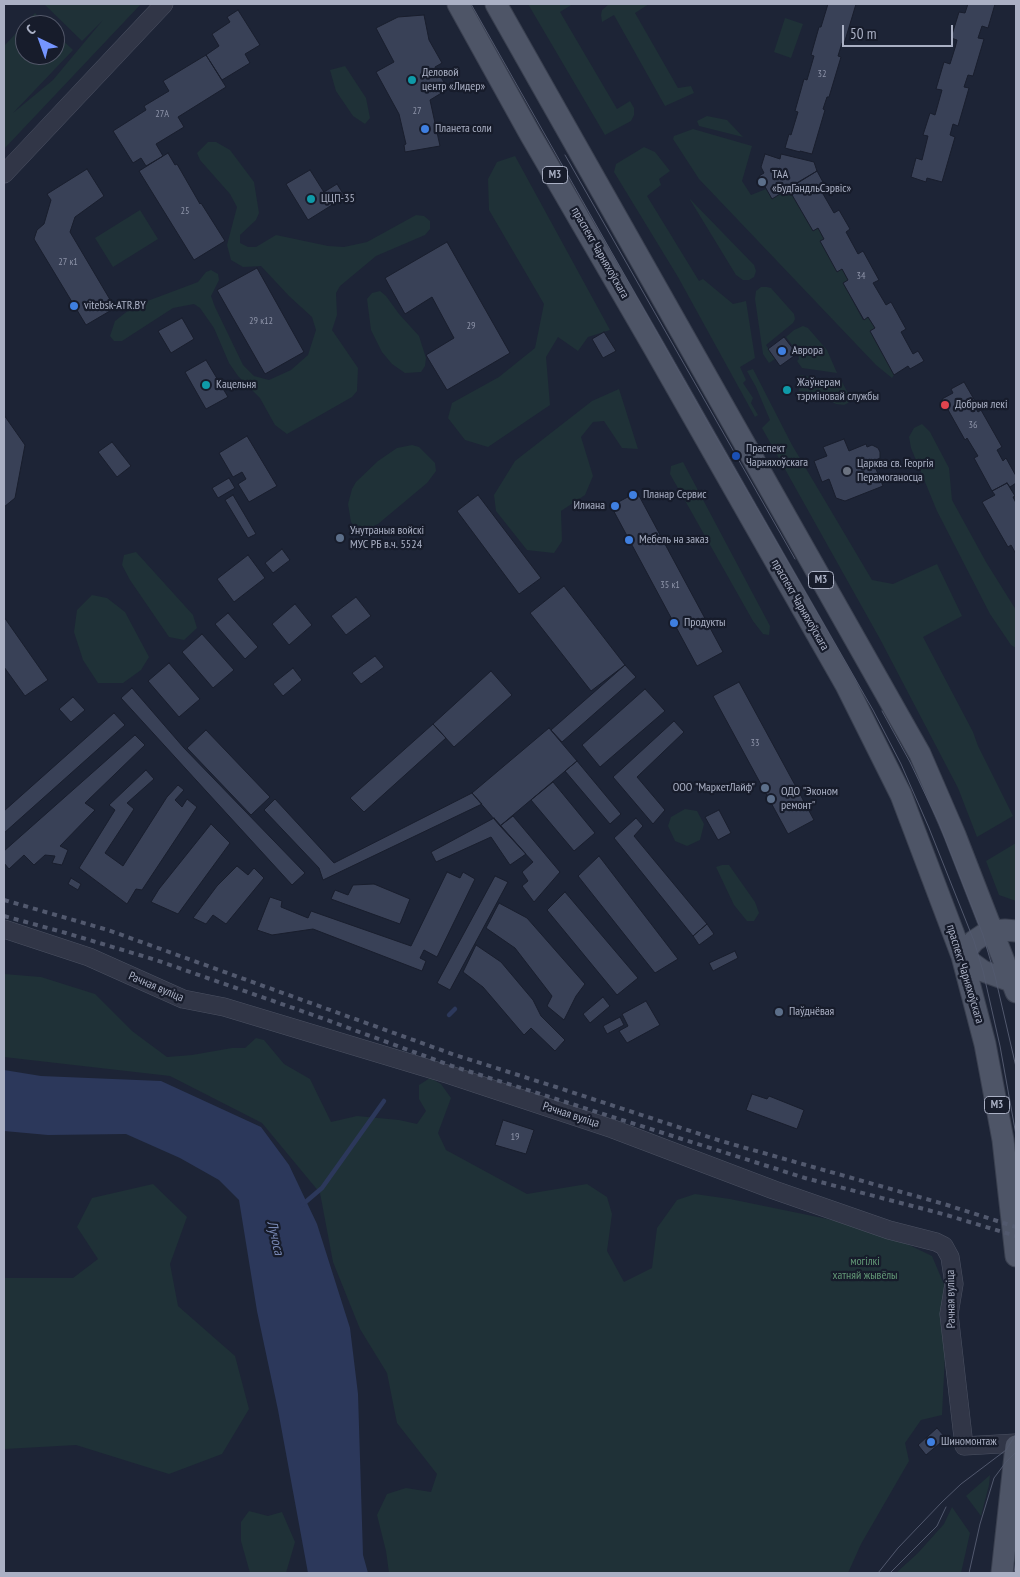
<!DOCTYPE html>
<meta charset="utf-8">
<style>
body{margin:0}
#map{position:relative;width:1020px;height:1577px;overflow:hidden;background:#1d2436;font-family:"PT Sans Narrow",sans-serif}
canvas{display:block}
.frame{position:absolute;inset:0;border:5px solid #aab0c4;pointer-events:none}
.north{position:absolute;left:15px;top:15px;width:50px;height:50px;box-sizing:border-box;background:#171c2b;border:1px solid #525768;border-radius:50%;rotate:318deg;font-size:14px;font-weight:700;line-height:20px;text-align:center;color:#aab0c4}
.north::after{content:'';display:block;margin:auto;width:18px;height:22px;background:#7595ff;clip-path:polygon(50% 0,100% 100%,50% 72%,0 100%)}
.scale{position:absolute;left:842px;top:25px;width:111px;height:22px;box-sizing:border-box;border:2px solid #aab0c4;border-top:0;padding-left:6px;font-size:15px;line-height:18px;white-space:nowrap;color:#aab0c4;-webkit-text-stroke:4px #171c2b;paint-order:stroke}
</style>
<div id="map">
<canvas width="1020" height="1577"></canvas>
<div class="frame"></div>
<div class="north">С</div>
<div class="scale">50 m</div>
</div>
<script>
const ctx = document.querySelector('canvas').getContext('2d');
ctx.lineJoin = 'round';
function paint(path, color) {
  ctx.fillStyle = color;
  ctx.fill(path, 'evenodd');
}
function shape(rows) {
  const path = new Path2D();
  for (const r of rows) {
    path.moveTo(r[0], r[1]);
    for (let i = 2; i < r.length; i += 2) path.lineTo(r[i], r[i + 1]);
  }
  return path;
}
function stroke(path, color, width, dash) {
  ctx.strokeStyle = color;
  ctx.lineWidth = width;
  ctx.lineCap = dash ? 'butt' : 'round';
  ctx.setLineDash(dash || []);
  ctx.stroke(path);
}
function drawText(font, color, halo, rows, align = 'center') {
  ctx.font = font + ' "PT Sans Narrow",sans-serif';
  ctx.lineWidth = 4.5;
  ctx.setLineDash([]);
  ctx.textBaseline = 'middle';
  ctx.strokeStyle = halo;
  ctx.fillStyle = color;
  for (const [text, x, y, turn = 0] of rows) {
    ctx.save();
    ctx.translate(x, y);
    ctx.rotate((+turn || 0) * Math.PI / 180);
    ctx.textAlign = isNaN(turn) ? turn : align;
    if (halo) ctx.strokeText(text, 0, 0);
    ctx.fillText(text, 0, 0);
    ctx.restore();
  }
}
const green = shape([
 [46,4,141,4,4,149,4,46,35,13,47,25,25,25,25,55,55,55,55,33,73,50,13,113,53,80,103,20,82,41,45,5],
 [528,4,573,4,560,12,617,109,630,101,634,108,634,115,631,121,605,135],
 [609,4,649,4,635,13,678,88,691,86,694,93,665,106,614,15,602,22,601,15,602,10],
 [785,18,803,24,791,58,774,52],
 [345,66,366,98,370,118,365,124,353,116,336,91,330,70],
 [707,116,727,120,743,137,699,126,697,121],
 [693,129,752,146,742,181,751,195,766,189,772,198,788,188,813,231,818,228,824,239,820,241,837,271,842,269,848,280,843,283,863,320,868,317,875,328,870,331,894,375,892,378,876,365,699,179,673,139,674,136],
 [208,142,216,142,230,150,254,182,259,213,256,220,240,235,240,243,248,247,256,247,276,235,328,246,344,247,367,242,416,215,424,216,430,221,430,229,425,235,376,256,340,286,336,293,337,315,332,330,358,368,357,391,352,397,287,434,275,425,260,398,238,376,229,363,214,328,200,308,194,304,173,308,122,341,114,341,110,336,115,321,134,306,198,282,206,272,211,270,218,274,219,280,211,296,215,307,243,365,254,376,269,380,291,370,308,355,316,330,312,317,289,296,261,266,243,267,231,260,227,245,237,207,230,194,200,160,197,153],
 [644,147,655,152,670,171,659,179,661,185,647,196,699,281,703,279,733,304,746,301,755,358,740,367,746,380,743,383,753,398,751,403,758,415,755,417,678,277,614,172,616,164],
 [515,156,610,330,588,337,578,351,558,337,546,357,550,405,488,447,465,440,448,418,452,403,499,377,535,348,544,304,489,210,488,179,497,162],
 [689,198,754,265,756,271,754,277,749,280,743,280,736,275],
 [140,210,158,239,113,267,95,238],
 [761,287,767,287,771,288,794,314,795,319,793,323,766,345,775,359,769,363,763,354,755,299,756,291],
 [380,291,386,296,399,314,419,336,426,358,425,366,421,372,405,373,392,364,382,352,371,330,367,299,372,293],
 [803,326,808,328,827,350,837,373,802,368,797,361,799,359,798,353,786,337,794,330],
 [753,369,792,445,872,580,893,584,937,564,962,616,923,637,973,732,978,746,1013,816,977,837,958,788,880,639,762,428,770,420,756,387,747,371],
 [800,375,842,382,851,399,848,403,844,405,836,404,812,392,799,391],
 [619,389,638,449,622,448,604,421,593,422,581,437,593,476,585,495,561,511,562,541,554,553,527,550,496,511,494,495,515,461,592,401],
 [922,424,930,432,949,468,952,500,986,562,1016,610,1016,648,1011,645,990,614,937,511,911,448,909,437,914,428],
 [412,445,419,447,435,463,436,471,427,483,378,524,363,530,356,528,351,522,348,504,352,489,356,482,378,461,397,448],
 [683,462,770,626,769,635,763,634,753,621,670,474,671,466],
 [136,552,193,615,197,628,184,640,169,637,130,580,122,565,124,555],
 [92,595,107,598,125,612,149,657,141,670,123,683,98,683,83,660,74,632,77,610],
 [685,809,697,811,704,824,700,840,687,846,675,841,668,826,671,817],
 [1016,843,1016,901,999,895,986,861],
 [722,865,729,865,755,902,759,913,754,921,747,921,734,905,716,867],
 [4,974,41,977,95,994,132,1031,167,1057,192,1055,232,1048,245,1048,256,1038,264,1040,284,1064,310,1079,331,1122,357,1116,399,1120,417,1124,426,1111,419,1099,419,1085,430,1078,441,1084,451,1098,438,1133,446,1150,527,1194,587,1184,607,1197,612,1214,607,1251,624,1282,652,1268,657,1228,677,1200,695,1194,730,1199,876,1229,932,1256,948,1294,942,1415,921,1420,905,1443,909,1461,861,1544,848,1573,389,1573,386,1551,377,1515,387,1494,406,1488,431,1492,437,1474,397,1423,387,1373,360,1329,333,1262,320,1193,262,1123,170,1076,4,1057],
 [153,1184,187,1217,170,1264,178,1306,235,1356,249,1409,222,1454,169,1474,76,1445,4,1449,4,1278,73,1278,98,1259,77,1227,92,1198],
 [990,1475,989,1485,981,1516,966,1496],
 [952,1507,970,1533,961,1573,896,1573,918,1553,944,1524],
 [249,1511,268,1516,282,1512,295,1542,286,1573,250,1573,241,1541,241,1522]
]);
const water = shape([
 [4,1070,41,1076,161,1081,261,1127,289,1165,317,1224,350,1328,358,1394,363,1555,368,1573,308,1573,278,1410,257,1311,239,1200,219,1180,180,1158,126,1134,48,1135,4,1131]
]);
const stream = shape([
 [449,1015,455,1009],
 [302,1205,322,1188,384,1101]
]);
const building = shape([
 [828,4,856,4,844,44,842,43,838,56,841,57,829,97,827,97,823,109,825,110,812,154,800,151,800,152,785,148,789,134,791,135,798,112,795,111,804,79,807,80,814,56,811,55,819,27,821,27,828,4],
 [968,4,995,4,988,28,982,26,978,38,984,39,973,76,968,75,964,87,969,88,958,126,953,124,950,135,955,137,942,182,927,178,926,182,911,177,916,158,922,160,928,136,923,135,930,113,935,115,942,90,936,89,944,62,950,64,955,48,957,40,951,38,959,12,965,13,968,4],
 [238,10,260,45,245,54,250,63,222,80,206,55,219,46,212,34,230,22,227,17,238,10],
 [424,15,429,40,442,63,435,67,448,89,430,100,440,146,405,152,404,145,406,144,399,114,376,72,394,62,376,28,398,17,424,15],
 [206,55,226,87,178,117,184,127,156,144,163,156,146,166,141,158,133,163,113,131,146,110,144,106,169,91,163,81,206,55],
 [168,153,175,165,177,164,200,204,201,203,225,241,194,260,139,171,168,153],
 [765,154,780,159,781,154,814,162,817,171,772,199,759,176,764,173,761,167,765,154],
 [87,169,104,196,75,217,70,232,115,308,86,325,34,239,37,230,44,224,51,200,47,194,87,169],
 [310,170,332,205,308,220,286,184,310,170],
 [817,171,824,184,819,187,834,213,839,210,850,229,846,232,858,254,863,251,879,280,873,283,886,305,891,302,906,329,901,332,913,354,918,351,924,361,910,369,908,366,894,375,870,331,875,328,868,317,864,320,843,283,848,280,842,269,837,272,820,241,824,239,818,228,813,231,788,188,817,171],
 [337,184,345,197,332,205,324,192,337,184],
 [447,242,510,353,447,390,426,355,454,338,432,297,405,314,385,278,447,242],
 [257,268,304,352,265,374,217,290,257,268],
 [182,318,194,339,171,353,158,331,182,318],
 [604,332,616,351,603,358,592,339,604,332],
 [784,337,797,354,780,366,768,349,784,337],
 [206,360,228,397,206,409,185,372,206,360],
 [964,382,975,401,972,402,978,412,981,410,1002,447,997,450,1003,461,1006,458,1016,476,1016,483,1010,487,1007,483,992,491,974,458,978,456,967,438,965,440,942,399,953,393,951,389,964,382],
 [4,415,25,445,15,498,4,507,4,415],
 [247,436,277,486,249,502,238,484,246,479,242,472,233,477,219,453,247,436],
 [844,439,849,451,866,444,867,447,872,445,878,448,880,452,880,458,873,462,883,486,845,501,836,498,829,479,822,482,814,461,827,456,823,447,844,439],
 [112,442,131,466,117,477,98,452,112,442],
 [229,478,235,488,218,498,212,488,229,478],
 [1007,483,1015,496,1013,497,1016,503,1016,554,1011,545,1008,547,982,502,995,495,992,491,1007,483],
 [637,492,723,652,697,666,611,506,637,492],
 [233,495,256,534,248,538,225,500,233,495],
 [478,495,541,578,519,594,457,511,478,495],
 [282,549,290,560,273,573,265,563,282,549],
 [248,555,265,578,234,602,217,579,248,555],
 [564,586,625,665,591,691,530,613,564,586],
 [356,597,371,616,346,635,331,616,356,597],
 [295,604,312,625,289,645,272,624,295,604],
 [228,613,258,647,245,659,215,624,228,613],
 [4,617,48,680,25,696,4,667,4,617],
 [202,634,234,670,213,688,182,652,202,634],
 [375,656,384,667,361,684,352,673,375,656],
 [169,663,200,699,179,717,148,681,169,663],
 [625,665,636,677,562,742,551,730,625,665],
 [293,668,302,680,283,696,273,684,293,668],
 [491,671,512,695,454,747,433,724,491,671],
 [739,682,814,820,788,834,713,696,739,682],
 [132,688,184,748,305,873,292,885,121,698,132,688],
 [645,689,665,711,600,767,582,745,645,689],
 [73,697,85,710,71,722,59,709,73,697],
 [114,713,125,725,4,833,4,811,114,713],
 [674,721,684,732,637,777,665,810,653,824,613,777,674,721],
 [433,724,446,738,364,812,350,798,433,724],
 [549,728,577,761,500,826,472,793,549,728],
 [206,730,270,797,251,815,187,748,206,730],
 [135,735,145,745,85,803,95,810,60,846,68,850,62,865,52,863,55,856,45,855,34,865,24,855,9,869,4,863,4,851,135,735],
 [577,761,621,814,610,824,565,771,577,761],
 [146,770,154,779,127,803,134,809,105,853,123,866,167,797,178,785,184,790,175,800,182,807,187,799,197,807,142,890,136,889,127,904,79,868,115,810,109,805,146,770],
 [553,782,595,833,574,851,531,800,553,782],
 [472,793,482,804,323,880,319,868,264,810,275,799,334,863,472,793],
 [719,810,731,833,718,840,705,817,719,810],
 [513,816,560,872,534,902,522,886,528,881,522,872,533,862,500,826,513,816],
 [494,818,526,854,510,865,491,837,436,862,431,852,494,818],
 [636,818,643,826,634,836,707,924,693,936,614,838,636,818],
 [211,824,230,843,178,914,151,902,159,889,211,824],
 [599,856,678,959,655,973,578,876,599,856],
 [237,866,248,875,254,868,264,878,226,924,213,915,206,924,193,918,217,886,237,866],
 [447,872,460,878,463,872,475,879,437,957,424,950,420,958,426,961,422,971,313,929,272,935,257,930,270,897,282,901,281,907,308,918,311,911,411,946,447,872],
 [495,876,508,882,450,990,437,983,495,876],
 [71,878,81,884,78,890,68,884,71,878],
 [374,884,410,899,400,924,331,899,335,890,348,895,353,885,374,884],
 [565,892,638,978,617,995,547,910,565,892],
 [499,903,527,918,585,984,576,996,564,1020,547,1006,552,996,515,948,486,928,499,903],
 [707,924,714,934,699,945,693,936,707,924],
 [476,945,501,962,533,1000,541,1016,565,1040,555,1051,531,1028,524,1035,483,987,463,972,476,945],
 [735,951,738,958,713,971,709,963,735,951],
 [603,997,610,1006,590,1023,583,1014,603,997],
 [646,1001,660,1025,627,1043,619,1031,628,1026,622,1014,646,1001],
 [620,1017,624,1025,607,1034,603,1026,620,1017],
 [752,1094,767,1099,769,1096,804,1110,797,1129,746,1110,752,1094],
 [503,1120,534,1130,526,1154,495,1145,503,1120],
 [937,1428,946,1438,926,1455,918,1445,937,1428]
]);
const minor = shape([
 [4,174,164,4],
 [4,929,89,957,183,999,224,1007,450,1075,613,1129,774,1190,889,1230,936,1242,944,1246,950,1257,954,1284,949,1314,964,1446,1016,1443]
]);
const major = shape([
 [458,4,530,134,653,346,846,685,901,795,962,956,985,1044,1003,1140,1016,1256],
 [496,4,920,754,955,835,1016,992],
 [962,956,974,941,983,935,993,931,1005,930,1016,931],
 [962,956,983,971,1016,983],
 [1002,1573,1016,1446]
]);
const tram = shape([
 [471,4,711,428,873,710,901,764,929,828,974,941,983,971,1000,1046,1016,1135],
 [565,155,795,559],
 [882,711,910,762,939,823,983,935,995,976,1016,1067],
 [878,1573,898,1548,942,1502,961,1484,1006,1450,1016,1434],
 [890,1573,937,1526,946,1507],
 [969,1573,980,1524,994,1478,1006,1462,1016,1452],
 [1014,1573,1016,1560]
]);
const rail = shape([
 [4,900,108,930,455,1055,556,1087,721,1141,944,1204,1016,1227],
 [4,916,66,933,156,960,316,1016,452,1066,805,1178,943,1214,1016,1236]
]);
const markers = [
 [412,80,5,"#0f9aa8"],
 [425,129,5,"#3f7fe0"],
 [762,182,5,"#5c6f8a"],
 [311,199,5,"#0f9aa8"],
 [74,306,5,"#3f7fe0"],
 [782,351,5,"#3f7fe0"],
 [206,385,5,"#0f9aa8"],
 [787,390,5,"#0f9aa8"],
 [945,405,5,"#e0444e"],
 [736,456,5,"#1a4fb4"],
 [847,471,5,"#6b7280"],
 [633,495,5,"#3f7fe0"],
 [615,506,5,"#3f7fe0"],
 [340,538,5,"#5c6f8a"],
 [629,540,5,"#3f7fe0"],
 [674,623,5,"#3f7fe0"],
 [765,788,5,"#5c6f8a"],
 [771,799,5,"#5c6f8a"],
 [779,1012,5,"#5c6f8a"],
 [931,1442,5,"#3f7fe0"]
];
const numberNames = [
 ["32",822,74],
 ["27",417,111],
 ["27А",162,114],
 ["25",185,211],
 ["27 к1",68,262],
 ["34",861,276],
 ["29 к12",261,321],
 ["29",471,326],
 ["36",973,425],
 ["35 к1",670,585],
 ["33",755,743],
 ["19",515,1137]
];
const shields = [
 [555,175,25],
 [821,580,25],
 [997,1105,25]
];
const shieldNames = [
 ["М3",555,175],
 ["М3",821,580],
 ["М3",997,1105]
];
const poiNames = [
 ["Деловой",422,73],
 ["центр «Лидер»",422,87],
 ["Планета соли",435,129],
 ["ТАА",772,175],
 ["«БудГандльСэрвіс»",772,189],
 ["ЦЦП-35",321,199],
 ["vitebsk-ATR.BY",84,306],
 ["Аврора",792,351],
 ["Жаўнерам",797,383],
 ["тэрміновай службы",797,397],
 ["Кацельня",216,385],
 ["Добрыя лекі",955,405],
 ["Праспект",746,449],
 ["Чарняхоўскага",746,463],
 ["Царква св. Георгія",857,464],
 ["Перамоганосца",857,478],
 ["Планар Сервис",643,495],
 ["Илиана",605,506,"right"],
 ["Унутраныя войскі",350,531],
 ["МУС РБ в.ч. 5524",350,545],
 ["Мебель на заказ",639,540],
 ["Продукты",684,623],
 ["ООО \"МаркетЛайф\"",755,788,"right"],
 ["ОДО \"Эконом",781,792],
 ["ремонт\"",781,806],
 ["Паўднёвая",789,1012],
 ["Шиномонтаж",941,1442]
];
const streetNames = [
 ["праспект Чарняхоўскага",600,253,60],
 ["праспект Чарняхоўскага",800,605,60],
 ["праспект Чарняхоўскага",965,974,73],
 ["Рачная вуліца",156,987,23],
 ["Рачная вуліца",571,1115,18],
 ["Рачная вуліца",951,1299,-91]
];
const parkNames = [
 ["могілкі",865,1262],
 ["хатняй жывёлы",865,1276]
];
const waterNames = [
 ["Лучоса",275,1238,77]
];
paint(green, '#1f3137');
paint(water, '#2c385b');
stroke(stream, '#2c385b', 4.5);
paint(building, '#394157');
stroke(building, '#191e2d', 1);
stroke(minor, '#4b5162', 19);
stroke(major, '#3a4050', 23);
stroke(minor, '#313647', 18);
stroke(major, '#4e5567', 21);
stroke(tram, '#52596e', 1);
stroke(rail, '#52596e', 4, [5, 5]);
for (const [x, y, r, color] of markers) {
  const dot = new Path2D();
  dot.arc(x, y, r, 0, 2 * Math.PI);
  ctx.fillStyle = color;
  ctx.fill(dot);
  stroke(dot, '#171c2b', 2);
}
drawText('10px', '#8e94a9', null, numberNames);
for (const [x, y, w] of shields) {
  const box = new Path2D();
  box.roundRect(x - w / 2, y - 8.5, w, 17, 4);
  ctx.fillStyle = '#171c2b';
  ctx.fill(box);
  stroke(box, '#aab0c4', 1);
}
drawText('bold 11px', '#aab0c4', null, shieldNames);
drawText('12px', '#aab0c4', '#171c2b', poiNames, 'left');
drawText('12px', '#aab0c4', '#171c2b', streetNames);
drawText('12px', '#619675', '#171c2b', parkNames);
drawText('italic 14px', '#7888b4', '#171c2b', waterNames);
</script>
